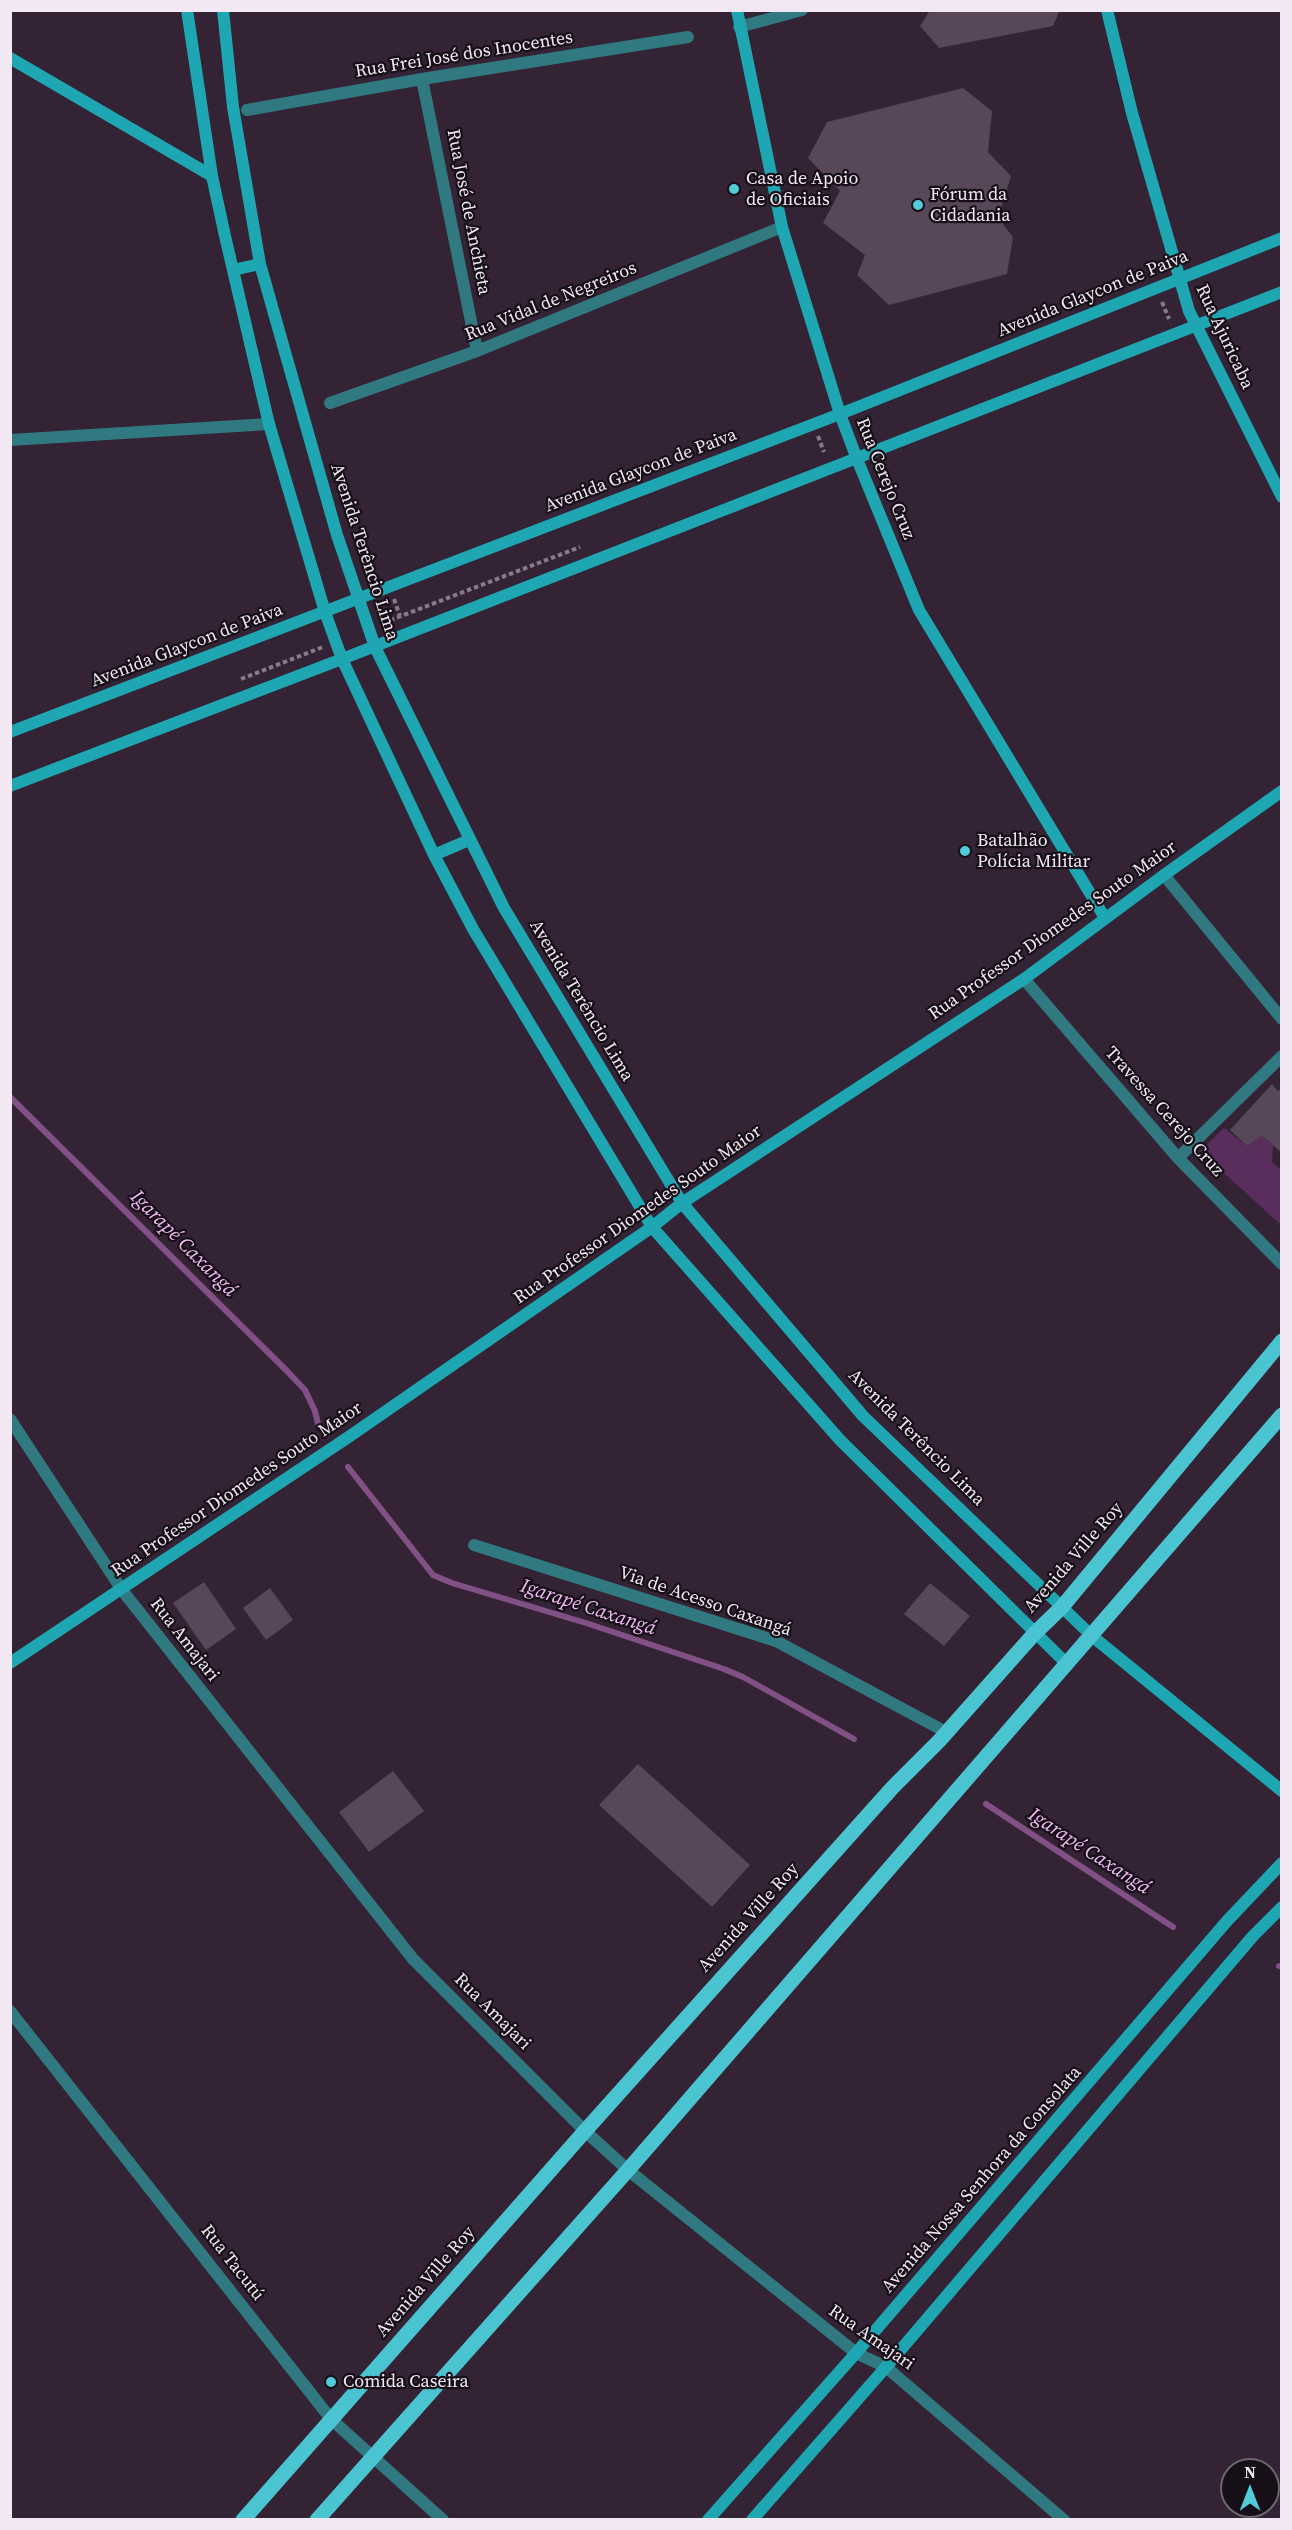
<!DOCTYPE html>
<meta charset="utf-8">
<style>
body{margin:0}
#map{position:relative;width:1292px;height:2530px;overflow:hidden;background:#332334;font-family:"Source Serif 4",serif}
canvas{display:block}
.frame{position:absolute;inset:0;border:12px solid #f2e8f3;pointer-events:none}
.north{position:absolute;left:1220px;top:2458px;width:60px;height:60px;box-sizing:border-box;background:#160f17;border:2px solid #6e666f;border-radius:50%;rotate:0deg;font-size:16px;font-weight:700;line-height:24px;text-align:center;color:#f2e8f3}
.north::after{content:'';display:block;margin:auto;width:21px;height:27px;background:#52cbd8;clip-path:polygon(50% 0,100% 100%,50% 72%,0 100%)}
</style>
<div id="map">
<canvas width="1292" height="2530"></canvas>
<div class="frame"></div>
<div class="north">N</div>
</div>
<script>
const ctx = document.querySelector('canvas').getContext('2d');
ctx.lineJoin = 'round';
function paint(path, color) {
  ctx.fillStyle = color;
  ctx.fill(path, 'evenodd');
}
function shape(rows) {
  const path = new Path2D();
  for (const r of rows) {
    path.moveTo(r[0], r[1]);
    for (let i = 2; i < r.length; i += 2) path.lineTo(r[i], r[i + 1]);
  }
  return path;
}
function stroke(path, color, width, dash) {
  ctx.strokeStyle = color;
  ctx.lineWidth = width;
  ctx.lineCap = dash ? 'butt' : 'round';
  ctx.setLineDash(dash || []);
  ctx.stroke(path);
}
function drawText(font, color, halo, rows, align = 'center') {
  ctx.font = font + ' "Source Serif 4",serif';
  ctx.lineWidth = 4.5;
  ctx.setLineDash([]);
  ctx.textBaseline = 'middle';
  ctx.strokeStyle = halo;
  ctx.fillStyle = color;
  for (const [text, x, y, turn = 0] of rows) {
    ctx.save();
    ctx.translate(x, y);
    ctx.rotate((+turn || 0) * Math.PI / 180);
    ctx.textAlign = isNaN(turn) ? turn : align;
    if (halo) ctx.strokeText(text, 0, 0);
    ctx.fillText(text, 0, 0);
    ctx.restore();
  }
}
const green = shape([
 [1224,1128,1247,1146,1262,1136,1273,1146,1272,1162,1281,1170,1281,1225,1200,1151]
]);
const stream = shape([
 [10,1097,286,1370,305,1390,315,1411,318,1424],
 [348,1467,433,1575,452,1583,586,1623,724,1669,743,1677,854,1739],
 [986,1804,1173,1927],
 [1279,1966,1282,1967]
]);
const building = shape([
 [930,10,1060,10,1053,26,939,48,920,26],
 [963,88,992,111,988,152,1011,176,998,218,1013,237,1007,274,889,305,857,275,865,255,823,223,840,191,808,158,827,122],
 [1272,1084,1278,1091,1282,1088,1282,1153,1262,1136,1247,1146,1230,1130],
 [204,1582,236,1629,206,1650,173,1603],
 [930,1583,970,1616,944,1646,904,1614],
 [270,1588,293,1620,266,1640,243,1608],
 [638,1764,750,1865,712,1907,599,1805],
 [393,1771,424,1811,369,1852,339,1812]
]);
const path = shape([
 [1162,302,1169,319],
 [864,418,870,435],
 [818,436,824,452],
 [394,599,400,616],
 [383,623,580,547],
 [241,679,323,647]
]);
const lane = shape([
 [422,79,477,351],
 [247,110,422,79,688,37],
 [330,403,477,351,782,227],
 [474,1545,776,1641,946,1732]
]);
const street = shape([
 [739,27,802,10],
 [10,440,269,424],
 [1164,875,1282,1019],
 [1024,979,1178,1158,1282,1264],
 [1178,1158,1282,1056],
 [10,1419,122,1590,413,1959,585,2131,628,2170,856,2353,886,2367,1064,2520],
 [10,2011,331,2419,443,2520]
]);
const secondary = shape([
 [187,10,212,176,225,236,269,424,325,612,342,659,434,855,473,929,652,1227,840,1440,1067,1664],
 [223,10,233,107,260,264,337,535,375,647,504,908,682,1203,863,1416,1092,1636,1282,1791],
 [737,10,782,227,840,414,857,459,919,610,1105,918],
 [1107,10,1132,113,1189,311,1282,497],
 [10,58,212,176],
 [233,270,260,264],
 [10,732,840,414,1282,238],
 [10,786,342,659,1282,292],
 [434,855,469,840],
 [10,1663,350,1436,652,1227,682,1203,1024,979,1164,875,1282,791],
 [708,2520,856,2353,1227,1921,1282,1863],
 [752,2520,886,2367,1253,1936,1282,1907]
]);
const primary = shape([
 [243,2520,585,2131,893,1787,939,1741,1034,1634,1062,1607,1282,1341],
 [317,2520,628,2170,1282,1415]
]);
const markers = [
 [734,189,6,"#52cbd8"],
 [918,205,6,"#52cbd8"],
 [965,851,6,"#52cbd8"],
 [331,2382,6,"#52cbd8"]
];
const streetNames = [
 ["Rua Frei José dos Inocentes",464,55,-9],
 ["Rua José de Anchieta",468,212,79],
 ["Avenida Glaycon de Paiva",1093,294,-22],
 ["Rua Vidal de Negreiros",551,302,-22],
 ["Rua Ajuricaba",1224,337,65],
 ["Avenida Glaycon de Paiva",641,471,-21],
 ["Rua Cerejo Cruz",885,479,68],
 ["Avenida Terêncio Lima",364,552,72],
 ["Avenida Glaycon de Paiva",187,646,-21],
 ["Rua Professor Diomedes Souto Maior",1053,931,-35],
 ["Avenida Terêncio Lima",581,1001,59],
 ["Travessa Cerejo Cruz",1164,1112,48],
 ["Rua Professor Diomedes Souto Maior",638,1215,-35],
 ["Avenida Terêncio Lima",916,1438,45],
 ["Rua Professor Diomedes Souto Maior",237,1490,-34],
 ["Avenida Ville Roy",1074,1558,-49],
 ["Via de Acesso Caxangá",705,1602,19],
 ["Rua Amajari",184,1640,52],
 ["Avenida Ville Roy",749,1918,-48],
 ["Rua Amajari",492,2012,45],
 ["Avenida Nossa Senhora da Consolata",982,2180,-49],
 ["Rua Tacutú",232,2263,52],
 ["Avenida Ville Roy",426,2282,-49],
 ["Rua Amajari",871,2338,35]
];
const poiNames = [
 ["Casa de Apoio",746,179],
 ["de Oficiais",746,200],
 ["Fórum da",930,195],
 ["Cidadania",930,216],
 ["Batalhão",977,841],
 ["Polícia Militar",977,862],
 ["Comida Caseira",343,2382]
];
const waterNames = [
 ["Igarapé Caxangá",183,1244,45],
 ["Igarapé Caxangá",588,1608,18],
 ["Igarapé Caxangá",1089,1852,33]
];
paint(green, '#592e5c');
stroke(stream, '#815084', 6);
paint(building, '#584659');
stroke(path, '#887b89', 4, [4.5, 3]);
stroke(lane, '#317980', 12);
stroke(street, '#317980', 12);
stroke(secondary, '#1ea6b2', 12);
stroke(primary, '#4ac4d0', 15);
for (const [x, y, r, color] of markers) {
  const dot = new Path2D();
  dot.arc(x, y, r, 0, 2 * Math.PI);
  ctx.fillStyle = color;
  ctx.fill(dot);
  stroke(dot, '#160f17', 2);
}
drawText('18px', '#f2e8f3', '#160f17', streetNames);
drawText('18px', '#f2e8f3', '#160f17', poiNames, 'left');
drawText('italic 20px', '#f4bbf7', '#160f17', waterNames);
</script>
